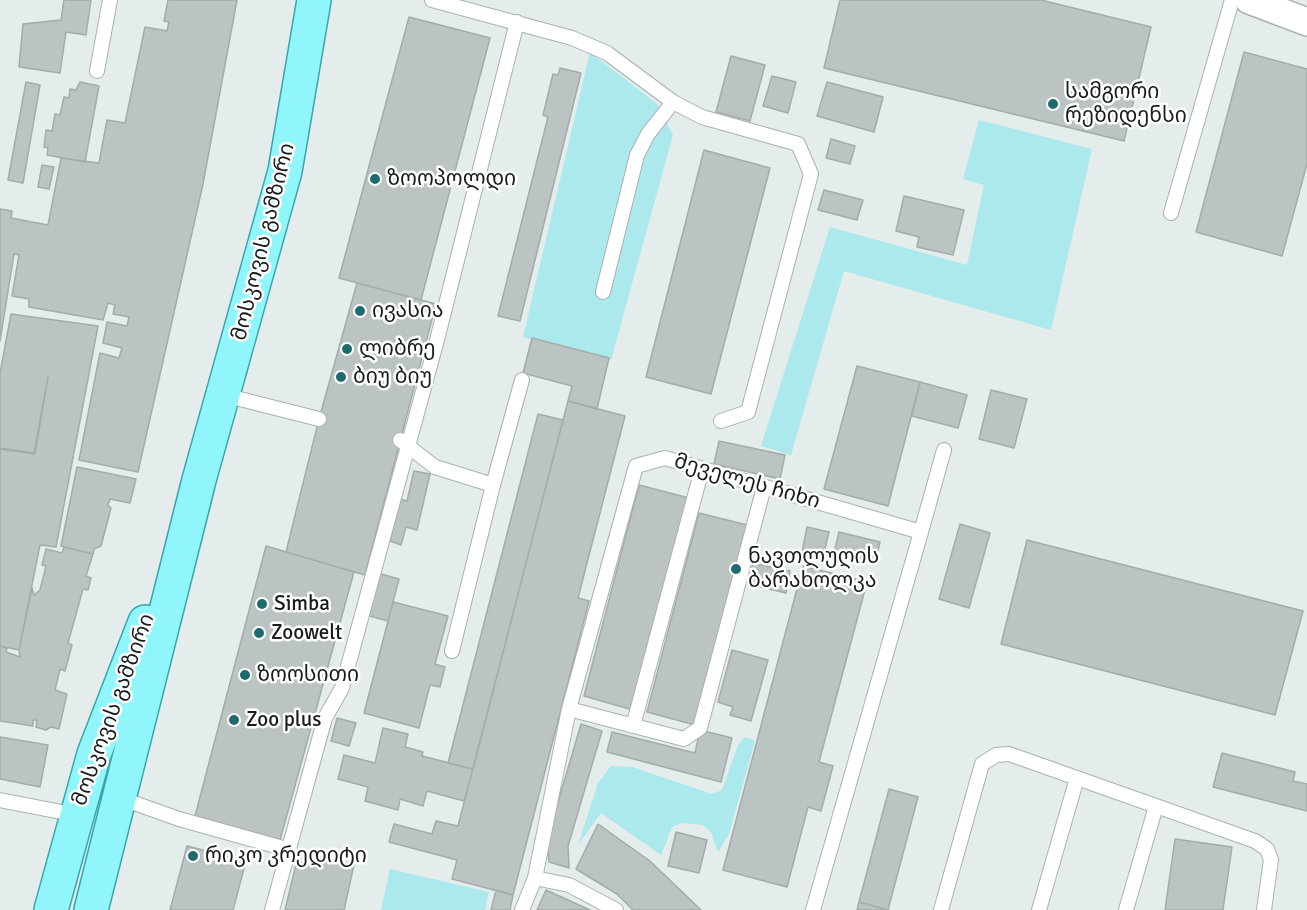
<!DOCTYPE html>
<meta charset="utf-8">
<style>
body{margin:0}
canvas{display:block;background:#e4ecec}
</style>
<canvas width="1307" height="910"></canvas>
<script>
const ctx = document.querySelector('canvas').getContext('2d');
ctx.lineJoin = 'round';
function paint(path, color) {
  ctx.fillStyle = color;
  ctx.fill(path, 'evenodd');
}
function shape(rows) {
  const path = new Path2D();
  for (const r of rows) {
    path.moveTo(r[0], r[1]);
    for (let i = 2; i < r.length; i += 2) path.lineTo(r[i], r[i + 1]);
  }
  return path;
}
function stroke(path, color, width, dash) {
  ctx.strokeStyle = color;
  ctx.lineWidth = width;
  ctx.lineCap = dash ? 'butt' : 'round';
  ctx.setLineDash(dash || []);
  ctx.stroke(path);
}
function drawText(font, color, halo, rows, align = 'center') {
  ctx.font = font + ' Signika,"Noto Sans Georgian",sans-serif';
  ctx.lineWidth = 5;
  ctx.setLineDash([]);
  ctx.textBaseline = 'middle';
  ctx.strokeStyle = halo;
  ctx.fillStyle = color;
  for (const [text, x, y, turn = 0] of rows) {
    ctx.save();
    ctx.translate(x, y);
    ctx.rotate((+turn || 0) * Math.PI / 180);
    ctx.textAlign = isNaN(turn) ? turn : align;
    if (halo) ctx.strokeText(text, 0, 0);
    ctx.fillText(text, 0, 0);
    ctx.restore();
  }
}
const green = shape([
 [590,52,657,104,673,135,611,360,523,337],
 [979,120,1092,149,1051,330,844,271,791,455,761,446,830,227,967,265,984,185,963,179],
 [745,737,755,741,729,834,718,852,711,832,703,825,682,823,672,827,661,855,601,813,578,845,598,783,611,766,632,767,712,794,722,790,738,745],
 [390,869,489,892,485,910,381,910]
]);
const building = shape([
 [64,0,91,0,86,35,66,32,60,73,19,67,23,24,61,20,64,0],
 [168,0,237,0,203,184,138,472,79,460,100,353,119,358,122,348,103,343,107,322,127,326,129,317,113,314,115,305,108,303,103,320,29,307,29,299,12,296,19,255,14,254,0,341,0,209,12,211,11,218,48,225,61,158,99,163,107,120,125,123,145,27,167,31,169,22,164,21,168,0],
 [840,0,1041,0,1151,27,1124,141,824,68,840,0],
 [409,17,490,38,421,300,339,278,409,17],
 [1244,52,1307,69,1307,164,1282,256,1196,232,1244,52],
 [731,56,765,65,750,121,716,112,731,56],
 [560,68,581,73,520,321,498,316,548,117,543,115,553,74,558,75,560,68],
 [772,76,796,82,788,113,763,106,772,76],
 [26,82,40,85,23,183,8,180,26,82],
 [80,82,99,86,85,162,47,155,48,148,44,147,46,130,52,131,55,114,60,115,64,97,69,98,70,89,76,90,80,82],
 [827,82,883,97,874,132,817,116,827,82],
 [831,139,855,146,850,164,826,158,831,139],
 [704,150,770,168,711,394,646,377,704,150],
 [42,165,54,167,49,189,38,187,42,165],
 [824,190,863,200,857,220,818,210,824,190],
 [904,196,964,210,953,255,917,247,919,237,896,231,904,196],
 [357,283,436,304,365,575,286,552,319,419,357,283],
 [11,314,98,326,56,547,40,545,19,650,0,646,0,449,35,454,48,377,34,453,0,448,0,373,11,314],
 [532,338,609,358,597,409,568,401,572,386,523,373,532,338],
 [857,366,920,382,888,506,824,489,857,366],
 [920,382,967,395,958,428,912,416,920,382],
 [991,390,1027,399,1014,448,979,439,991,390],
 [568,401,625,416,578,598,589,601,513,895,452,879,457,860,389,842,394,824,432,834,436,821,458,826,568,401],
 [538,414,563,420,473,769,448,763,538,414],
 [719,441,785,455,780,479,714,464,719,441],
 [77,467,136,479,130,503,110,499,108,505,111,508,101,546,94,549,93,554,61,546,77,467],
 [414,471,430,474,417,530,406,527,401,545,390,541,400,499,407,501,414,471],
 [639,485,689,498,633,710,584,696,639,485],
 [699,513,747,525,695,725,647,712,699,513],
 [960,524,990,533,969,608,939,599,960,524],
 [807,527,829,532,823,557,802,552,807,527],
 [839,532,880,542,875,563,834,553,839,532],
 [1027,540,1303,611,1275,715,1001,644,1027,540],
 [266,546,354,572,280,840,195,816,266,546],
 [64,547,93,554,86,576,91,578,88,590,83,589,68,643,72,645,65,671,60,669,55,690,67,694,59,729,51,727,46,730,36,727,37,720,33,720,33,726,0,721,0,646,7,648,6,652,20,657,19,650,32,588,34,595,40,590,46,566,42,565,46,549,62,553,64,547],
 [753,563,790,571,786,593,748,584,753,563],
 [803,566,867,582,819,762,833,766,821,811,808,807,787,887,723,870,803,566],
 [377,573,399,579,388,621,366,615,377,573],
 [393,602,448,616,435,664,445,667,440,687,430,685,419,728,364,713,393,602],
 [732,650,768,660,751,721,730,715,733,707,718,702,732,650],
 [337,718,356,723,349,746,331,741,337,718],
 [581,724,602,731,568,846,569,868,549,862,547,840,581,724],
 [383,728,408,734,405,747,423,752,422,756,473,769,464,801,427,791,423,806,400,799,398,810,365,801,368,787,338,779,344,755,375,763,383,728],
 [700,730,732,738,721,782,607,752,612,732,695,753,700,730],
 [0,737,48,745,40,787,0,779,0,737],
 [1222,753,1295,772,1293,781,1307,784,1307,811,1213,787,1222,753],
 [889,789,918,797,888,910,859,902,889,789],
 [598,824,650,861,701,910,633,910,617,894,576,869,598,824],
 [676,832,707,840,699,873,668,866,676,832],
 [1175,839,1232,847,1223,910,1165,910,1175,839],
 [187,846,246,861,233,910,170,910,187,846],
 [299,852,354,865,344,910,285,910,299,852],
 [496,890,513,895,510,910,491,910,496,890],
 [546,890,590,910,537,910,546,890],
 [859,902,888,910,889,910,857,910,859,902]
]);
const lane = shape([
 [432,0,572,38,607,53,673,102,702,117,798,144,811,174,748,412,721,421],
 [97,71,110,0],
 [1171,213,1232,0],
 [603,292,637,155,648,134,673,102],
 [224,395,319,419],
 [400,440,435,467,493,485],
 [921,532,944,450],
 [452,651,493,485,522,380],
 [569,709,684,739,700,728,764,487],
 [633,726,702,469],
 [120,798,179,819,290,850],
 [0,800,77,815],
 [535,878,569,885,616,910],
 [272,910,325,718,342,688,437,340,517,22],
 [522,910,535,878,569,709,636,466,665,458,921,532,813,910],
 [941,910,982,764,996,755,1009,754,1255,841,1267,849,1271,860,1264,910],
 [1039,910,1077,778],
 [1126,910,1156,806]
]);
const street = shape([
 [1249,0,1307,22]
]);
const primary = shape([
 [51,910,94,754,145,622],
 [91,910,199,480,285,171,314,0]
]);
const markers = [
 [1053,104,6,"#1e6a6e"],
 [375,179,6,"#1e6a6e"],
 [360,311,6,"#1e6a6e"],
 [347,349,6,"#1e6a6e"],
 [341,377,6,"#1e6a6e"],
 [736,569,6,"#1e6a6e"],
 [262,604,6,"#1e6a6e"],
 [259,633,6,"#1e6a6e"],
 [245,675,6,"#1e6a6e"],
 [234,720,6,"#1e6a6e"],
 [193,856,6,"#1e6a6e"]
];
const poiNames = [
 ["სამგორი",1065,92],
 ["რეზიდენსი",1065,116],
 ["ზოოპოლდი",387,179],
 ["ივასია",372,311],
 ["ლიბრე",359,349],
 ["ბიუ ბიუ",353,377],
 ["ნავთლუღის",748,557],
 ["ბარახოლკა",748,581],
 ["Simba",274,604],
 ["Zoowelt",271,633],
 ["ზოოსითი",257,675],
 ["Zoo plus",246,720],
 ["რიკო კრედიტი",205,856]
];
const streetNames = [
 ["მოსკოვის გამზირი",264,242,-76],
 ["მეველეს ჩიხი",747,482,16],
 ["მოსკოვის გამზირი",114,710,-70]
];
paint(green, '#abe9ec');
paint(building, '#bcc3c3');
stroke(building, '#a4abab', 1.5);
stroke(lane, '#aab1b2', 16);
stroke(street, '#aab1b2', 30);
stroke(primary, '#38a6ac', 36);
stroke(lane, '#fff', 14);
stroke(street, '#fff', 27);
stroke(primary, '#91f6fb', 33);
for (const [x, y, r, color] of markers) {
  const dot = new Path2D();
  dot.arc(x, y, r, 0, 2 * Math.PI);
  ctx.fillStyle = color;
  ctx.fill(dot);
  stroke(dot, '#fff', 2);
}
drawText('21px', '#191c1c', '#fff', poiNames, 'left');
drawText('21px', '#191c1c', '#fff', streetNames);
</script>
